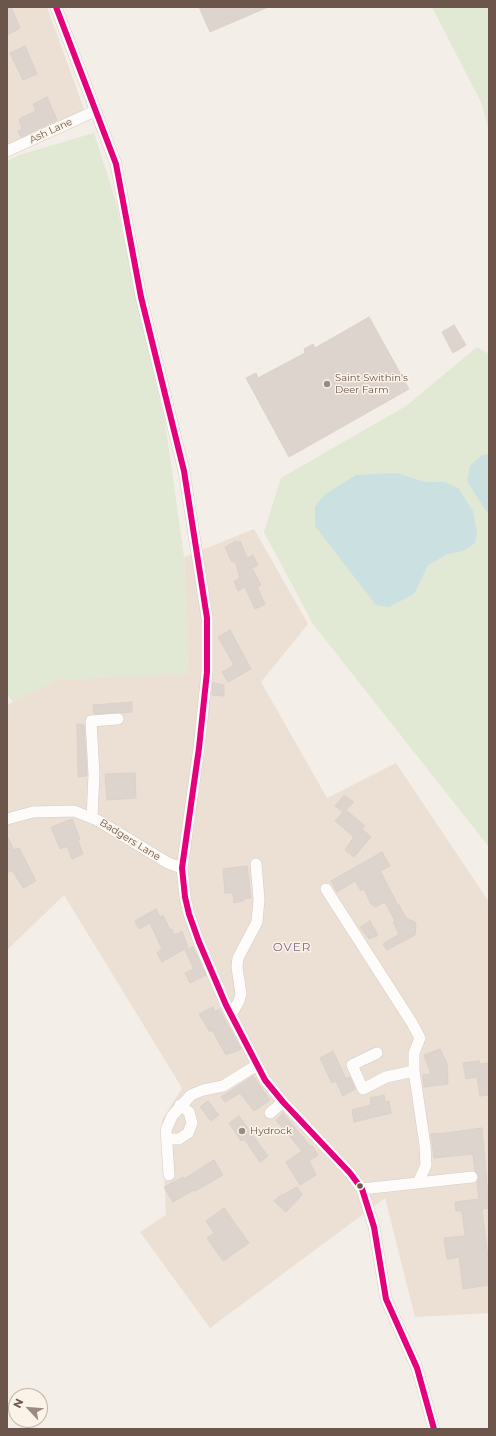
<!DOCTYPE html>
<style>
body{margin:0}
#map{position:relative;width:496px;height:1436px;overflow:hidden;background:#f3eee7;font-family:Montserrat,sans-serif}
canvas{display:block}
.frame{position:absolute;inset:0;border:8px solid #6c564c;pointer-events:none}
.north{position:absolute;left:8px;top:1388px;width:40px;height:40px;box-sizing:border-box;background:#fcf3e8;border:1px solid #c2b4aa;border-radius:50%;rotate:296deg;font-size:11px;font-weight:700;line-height:16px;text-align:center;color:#6c564c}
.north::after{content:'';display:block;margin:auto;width:14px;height:18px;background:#9b8b82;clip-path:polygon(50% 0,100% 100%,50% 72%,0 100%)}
</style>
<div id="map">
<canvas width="496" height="1436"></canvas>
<div class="frame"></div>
<div class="north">N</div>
</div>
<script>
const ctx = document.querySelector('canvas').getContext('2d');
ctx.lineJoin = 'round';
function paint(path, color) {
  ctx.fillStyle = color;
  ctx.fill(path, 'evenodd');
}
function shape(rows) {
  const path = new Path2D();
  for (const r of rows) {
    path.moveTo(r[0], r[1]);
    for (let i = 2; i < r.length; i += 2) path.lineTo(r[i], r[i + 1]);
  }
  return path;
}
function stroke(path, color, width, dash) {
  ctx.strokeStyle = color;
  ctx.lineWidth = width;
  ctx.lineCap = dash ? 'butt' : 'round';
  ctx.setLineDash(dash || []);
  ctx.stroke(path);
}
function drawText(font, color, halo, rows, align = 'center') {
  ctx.font = font + ' Montserrat,sans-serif';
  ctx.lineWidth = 3;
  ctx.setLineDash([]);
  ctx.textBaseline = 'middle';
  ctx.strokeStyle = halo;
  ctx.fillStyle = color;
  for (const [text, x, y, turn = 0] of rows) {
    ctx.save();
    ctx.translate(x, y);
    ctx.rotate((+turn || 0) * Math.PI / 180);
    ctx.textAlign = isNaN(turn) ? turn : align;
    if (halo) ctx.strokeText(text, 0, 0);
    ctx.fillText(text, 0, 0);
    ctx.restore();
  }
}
const residential = shape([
 [7,7,47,7,84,109,82,112,7,150],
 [254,529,308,624,261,682,327,798,396,763,489,902,489,1313,415,1317,385,1198,210,1328,140,1232,166,1215,162,1120,182,1088,64,895,7,950,7,705,55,680,188,673,184,557]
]);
const green = shape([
 [432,7,489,7,489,131,481,102],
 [94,133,116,202,141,320,165,422,184,557,188,674,55,680,13,702,7,694,7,161,19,155],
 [477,347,489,354,489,847,313,624,264,532,281,478,406,406]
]);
const water = shape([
 [489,454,489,512,486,511,467,481,470,466,482,455],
 [397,473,425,482,445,482,458,488,473,511,477,533,475,543,463,551,448,554,428,565,414,594,389,607,376,605,315,526,315,507,324,495,356,475]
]);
const building = shape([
 [7,7,11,7,20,28,7,35,7,7],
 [199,7,268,7,210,32,199,7],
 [25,46,37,74,23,80,10,53,25,46],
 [47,97,57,120,21,137,18,131,22,129,19,119,36,111,33,104,47,97],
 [369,317,409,389,289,457,246,378,256,373,258,378,305,353,304,349,313,344,315,348,369,317],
 [454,325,466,345,453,353,442,332,454,325],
 [236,541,237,543,240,541,247,558,253,555,258,565,252,568,261,585,257,587,265,604,255,609,245,587,238,591,234,581,240,578,235,561,232,562,225,547,236,541],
 [230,630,251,669,228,682,222,672,234,665,218,637,230,630],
 [213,683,224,685,224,696,212,695,213,683],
 [132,702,132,712,94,714,93,705,132,702],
 [77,724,84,725,87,776,78,777,77,724],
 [135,773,136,798,107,800,105,774,135,773],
 [344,796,354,802,346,810,365,826,362,829,371,837,354,857,345,850,354,837,335,821,343,812,335,806,344,796],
 [72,819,80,839,78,840,83,854,72,859,67,846,60,849,51,827,72,819],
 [7,836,14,850,19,848,36,881,23,888,12,870,7,873,7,836],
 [382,852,390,866,380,871,398,905,399,905,406,918,415,922,416,925,415,935,387,950,383,944,399,934,393,922,395,921,385,902,375,907,371,904,364,889,361,891,355,881,337,892,331,881,382,852],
 [247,866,251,898,244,899,243,901,234,903,233,893,225,893,223,869,247,866],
 [156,909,160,917,163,915,170,930,172,929,174,935,182,931,188,947,162,962,157,953,162,949,150,923,139,929,135,921,156,909],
 [370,921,378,935,369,939,360,927,370,921],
 [193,947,206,975,190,983,185,973,194,969,185,950,193,947],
 [213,1007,215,1012,219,1009,241,1049,226,1055,212,1030,210,1032,199,1014,213,1007],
 [440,1049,447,1063,448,1084,424,1087,423,1075,431,1074,424,1055,440,1049],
 [333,1051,346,1079,350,1077,355,1089,343,1096,336,1081,332,1083,320,1058,333,1051],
 [479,1061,480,1064,489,1063,489,1095,480,1096,477,1077,466,1079,463,1063,479,1061],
 [253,1076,270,1100,254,1111,240,1093,225,1102,221,1097,253,1076],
 [384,1095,385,1102,389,1101,391,1113,354,1122,352,1110,371,1105,370,1098,384,1095],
 [208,1101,219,1115,211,1121,200,1107,208,1101],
 [283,1113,311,1147,312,1146,318,1155,309,1161,316,1175,300,1185,286,1162,302,1151,276,1120,283,1113],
 [239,1116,268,1156,260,1162,244,1139,241,1141,229,1123,239,1116],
 [482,1128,489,1208,482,1209,489,1266,489,1285,463,1289,459,1257,447,1259,444,1238,465,1236,462,1211,456,1211,455,1202,479,1199,477,1182,479,1176,475,1171,473,1154,434,1158,431,1134,446,1133,482,1128],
 [214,1160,223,1175,195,1191,194,1190,173,1202,164,1187,183,1177,184,1179,214,1160],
 [297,1187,302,1195,286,1212,274,1201,282,1194,283,1195,297,1187],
 [224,1208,249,1243,223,1261,207,1238,214,1233,206,1221,224,1208]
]);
const minor = shape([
 [56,7,116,164,141,297,184,471,207,618,207,672,199,748,182,868,185,897,189,914,199,942,226,1005,265,1080,283,1102,350,1173,362,1189,374,1227,386,1299,417,1368,434,1429],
 [7,151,95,111],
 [92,818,94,774,91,721,118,719],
 [7,819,33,812,74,811,97,820,168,863,182,868],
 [326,889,412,1023,420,1038,414,1053,414,1071,425,1145,426,1165,418,1183],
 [231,1015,239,1001,241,994,237,967,238,958,257,922,259,899,256,864],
 [377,1053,352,1065,363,1089,386,1077,414,1071],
 [270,1113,283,1102],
 [168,1139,179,1139,188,1133,192,1123,189,1112,180,1105],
 [169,1175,166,1130,172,1116,191,1095,203,1090,223,1086,257,1065],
 [362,1189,472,1177]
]);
const bus1 = shape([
 [56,7,116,164,141,297,184,471,207,618,207,672,199,748,182,868,185,897,189,914,199,942,226,1005,265,1080,283,1102,350,1173,362,1189,374,1227,386,1299,417,1368,434,1429]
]);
const markers = [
 [327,384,4,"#9b8b82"],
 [242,1131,4,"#9b8b82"],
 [360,1186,3.5,"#6c564c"]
];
const streetNames = [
 ["Ash Lane",51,131,-25],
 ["Badgers Lane",130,840,32]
];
const poiNames = [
 ["Saint Swithin's",335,378],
 ["Deer Farm",335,390],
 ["Hydrock",250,1131]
];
const quarterNames = [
 ["OVER",292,947]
];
paint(residential, '#ece0d5');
paint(green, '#e1e8d3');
paint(water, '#cbe1e1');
paint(building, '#dcd4cd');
stroke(building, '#dbd1cb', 1);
stroke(minor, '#d2cbc6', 12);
stroke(minor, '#fdfcfb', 11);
stroke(bus1, '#e5007d', 6);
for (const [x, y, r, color] of markers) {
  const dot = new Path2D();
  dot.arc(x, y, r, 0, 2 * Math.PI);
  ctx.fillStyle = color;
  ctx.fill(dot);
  stroke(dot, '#fcf3e8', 1.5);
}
drawText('10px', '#6c564c', '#fcf3e8', streetNames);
drawText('10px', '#6c564c', '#fcf3e8', poiNames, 'left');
ctx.letterSpacing = '1px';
drawText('12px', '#7b6589', '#fcf3e8', quarterNames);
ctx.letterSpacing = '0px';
</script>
